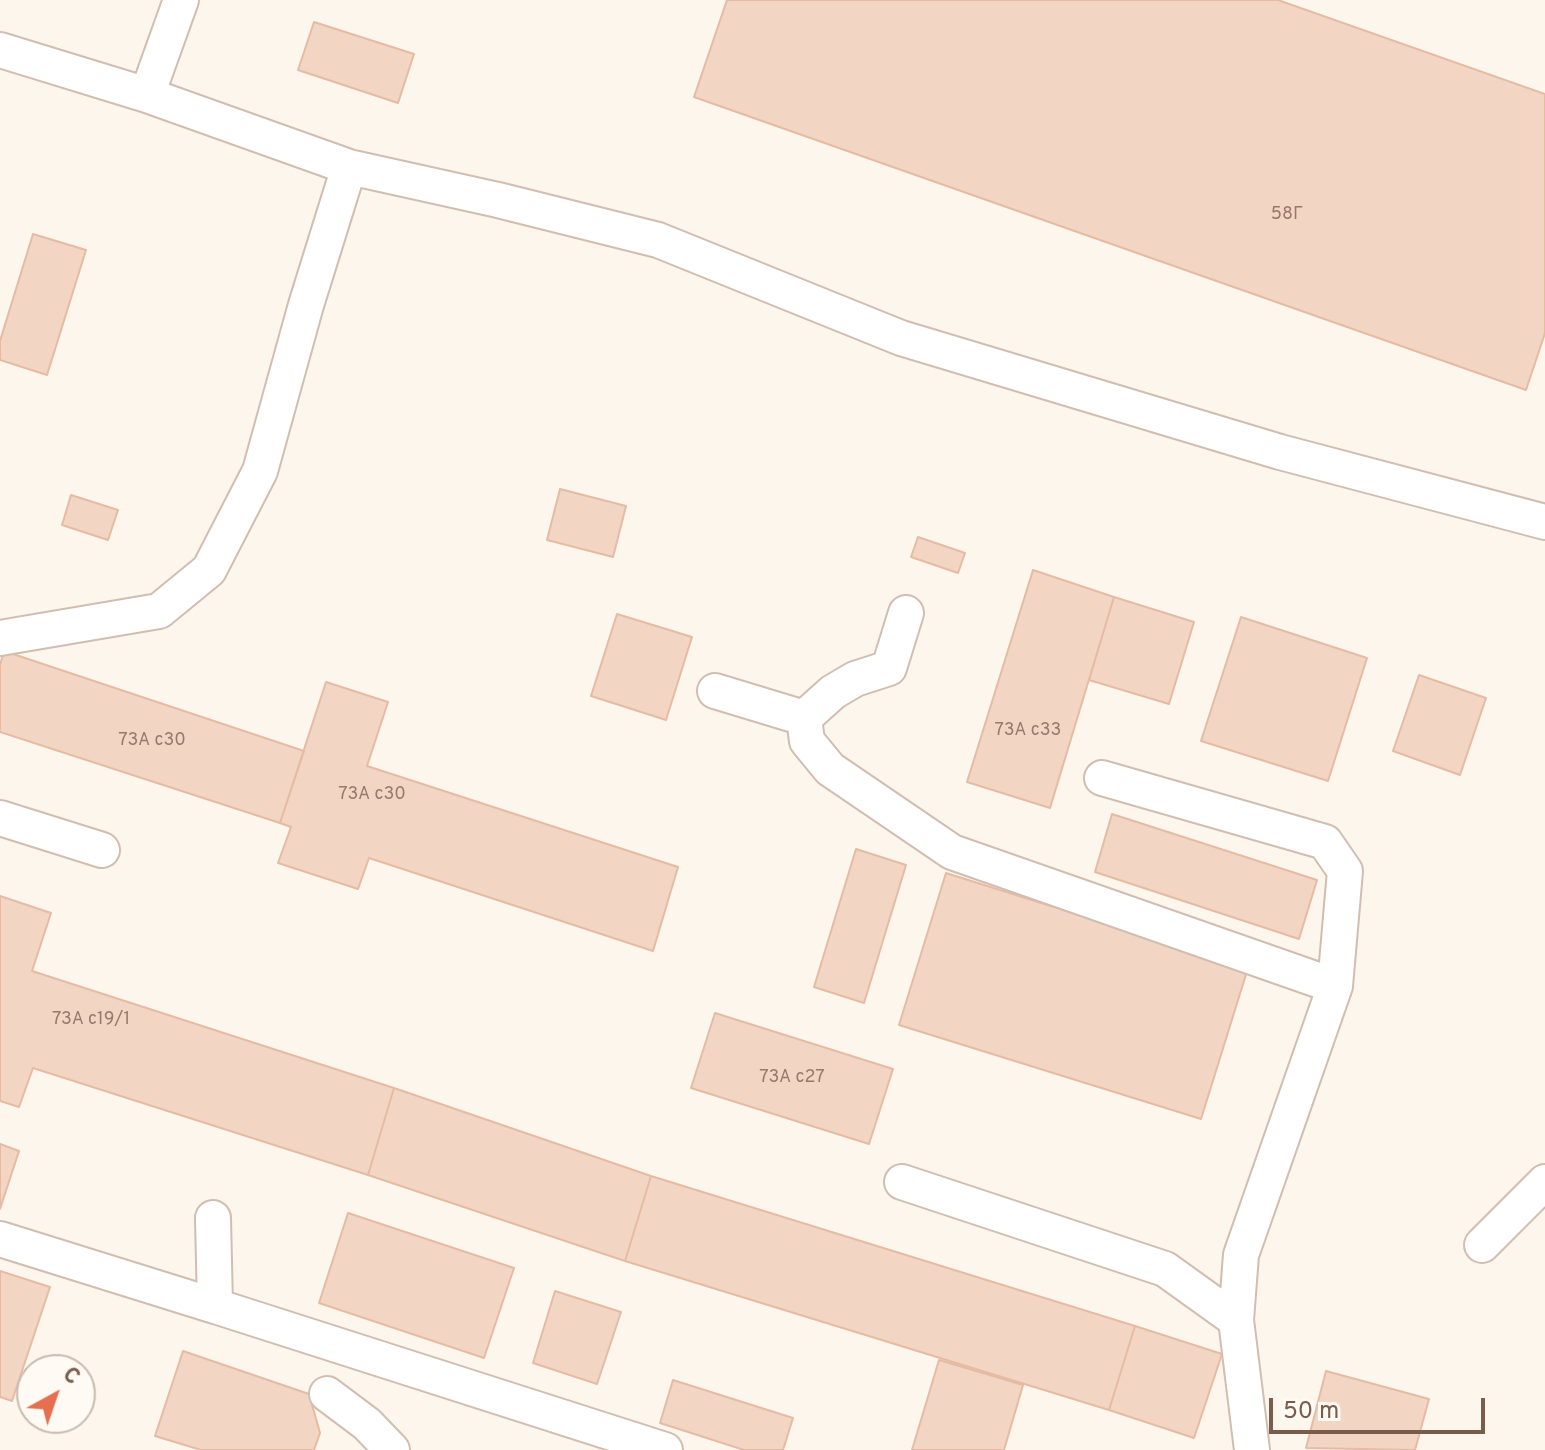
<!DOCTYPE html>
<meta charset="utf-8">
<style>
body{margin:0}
#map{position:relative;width:1545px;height:1450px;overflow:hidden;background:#fdf6ec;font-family:Overpass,sans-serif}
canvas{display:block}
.north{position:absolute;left:16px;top:1354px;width:80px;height:80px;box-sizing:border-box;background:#fffaf3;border:2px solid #cabbb1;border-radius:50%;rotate:40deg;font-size:22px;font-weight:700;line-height:32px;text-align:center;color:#7a5c4d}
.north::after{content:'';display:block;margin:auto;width:28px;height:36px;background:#e76f51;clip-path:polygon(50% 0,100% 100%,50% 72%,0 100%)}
.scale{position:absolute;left:1269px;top:1398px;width:216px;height:36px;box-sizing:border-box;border:4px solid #7a5c4d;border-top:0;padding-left:10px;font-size:24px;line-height:28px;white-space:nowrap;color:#7a5c4d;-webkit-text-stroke:6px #fffaf3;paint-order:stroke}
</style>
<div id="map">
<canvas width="1545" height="1450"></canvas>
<div class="north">С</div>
<div class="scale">50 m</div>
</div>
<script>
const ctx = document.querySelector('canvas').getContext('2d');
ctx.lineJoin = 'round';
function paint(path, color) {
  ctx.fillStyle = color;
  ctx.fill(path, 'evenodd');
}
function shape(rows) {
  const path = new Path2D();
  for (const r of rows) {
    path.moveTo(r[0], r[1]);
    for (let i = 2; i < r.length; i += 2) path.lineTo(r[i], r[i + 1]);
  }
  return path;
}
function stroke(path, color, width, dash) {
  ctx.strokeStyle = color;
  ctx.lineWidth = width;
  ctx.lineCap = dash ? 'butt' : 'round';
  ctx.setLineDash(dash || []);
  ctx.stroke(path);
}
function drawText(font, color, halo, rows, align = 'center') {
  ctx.font = font + ' Overpass,sans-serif';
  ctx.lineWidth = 6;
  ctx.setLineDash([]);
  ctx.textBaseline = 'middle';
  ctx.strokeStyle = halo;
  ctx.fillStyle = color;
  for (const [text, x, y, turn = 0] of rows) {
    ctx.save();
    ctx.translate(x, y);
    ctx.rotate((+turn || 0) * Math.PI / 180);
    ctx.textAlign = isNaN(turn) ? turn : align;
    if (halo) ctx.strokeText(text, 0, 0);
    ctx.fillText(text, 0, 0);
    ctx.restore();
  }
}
const building = shape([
 [727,0,1278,0,1545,94,1545,333,1526,390,694,97,727,0],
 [314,22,414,54,398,103,298,70,314,22],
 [33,234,86,250,47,375,0,360,0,341,33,234],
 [560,489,626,506,613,557,547,540,560,489],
 [71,495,118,510,108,540,62,525,71,495],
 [918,537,965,553,958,573,911,557,918,537],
 [1033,570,1114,597,1050,808,967,782,1033,570],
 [1114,597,1194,622,1169,704,1089,680,1114,597],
 [617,614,692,637,666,720,591,696,617,614],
 [1241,617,1367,658,1328,781,1201,741,1241,617],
 [4,651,304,751,280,823,0,732,0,665,4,651],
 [1419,675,1486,698,1460,775,1393,751,1419,675],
 [326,682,388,702,367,766,678,867,653,951,369,858,358,889,278,863,291,827,280,823,326,682],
 [1112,814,1317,880,1299,939,1095,872,1112,814],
 [856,849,906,865,864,1003,814,987,856,849],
 [946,873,1248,968,1201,1119,899,1025,946,873],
 [0,896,51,913,32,971,394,1088,368,1175,33,1068,19,1107,0,1101,0,896],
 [715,1013,893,1069,869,1144,691,1088,715,1013],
 [394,1088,651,1176,625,1261,368,1175,394,1088],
 [0,1144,19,1151,0,1209,0,1144],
 [651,1176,1135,1326,1109,1410,625,1261,651,1176],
 [348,1213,514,1268,484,1358,319,1303,348,1213],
 [0,1271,50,1287,12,1401,0,1397,0,1271],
 [555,1291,621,1312,597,1384,533,1363,555,1291],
 [1135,1326,1222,1354,1194,1438,1109,1410,1135,1326],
 [183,1351,309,1394,320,1433,314,1450,201,1450,155,1436,183,1351],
 [939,1360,1023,1385,1004,1450,912,1450,939,1360],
 [1326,1371,1429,1399,1415,1450,1306,1448,1326,1371],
 [673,1380,793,1418,783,1450,744,1450,660,1423,673,1380]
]);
const minor = shape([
 [0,50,147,95,349,167,498,200,658,240,901,338,1280,452,1545,522],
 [147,95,181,0],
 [906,613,889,668,855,679,833,692,804,718,807,741,830,769,952,852,1335,986],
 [0,638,159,611,209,570,260,471,306,305,349,167],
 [715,691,804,718],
 [1102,778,1325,842,1345,871,1335,986,1241,1255,1236,1320],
 [0,818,102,850],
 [902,1182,1165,1269,1236,1320,1252,1450],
 [213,1218,215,1306,665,1450],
 [0,1239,215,1306],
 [1482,1245,1545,1182],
 [327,1394,367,1424,392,1450]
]);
const numberNames = [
 ["58Г",1287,215],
 ["73А с33",1028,731],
 ["73А с30",152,741],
 ["73А с30",372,795],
 ["73А с19/1",91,1020],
 ["73А с27",792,1078]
];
paint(building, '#f3d5c3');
stroke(building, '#e6bba3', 2);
stroke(minor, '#d1beb0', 38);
stroke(minor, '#fff', 34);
drawText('18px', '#987a6a', null, numberNames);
</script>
